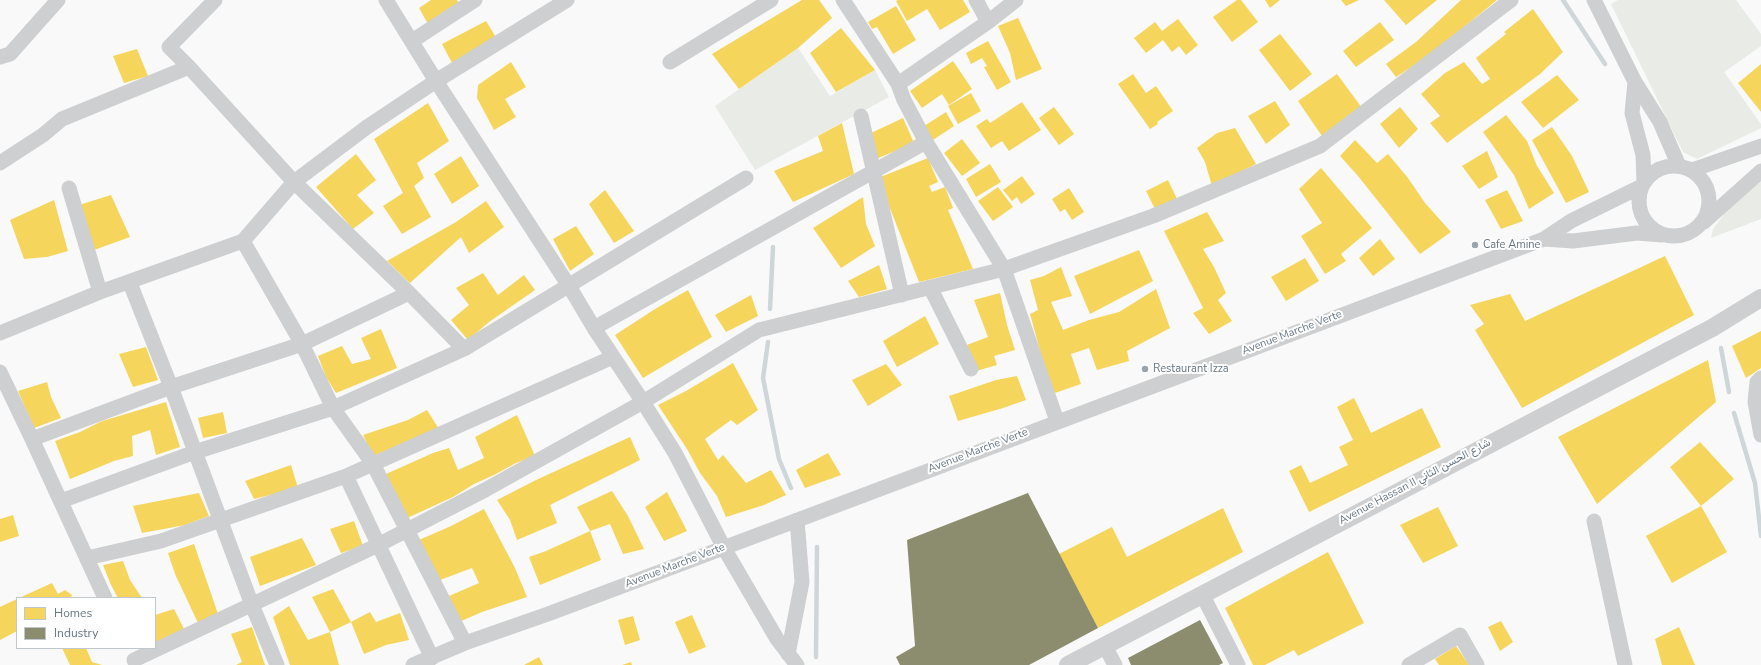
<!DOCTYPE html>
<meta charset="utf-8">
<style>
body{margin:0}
#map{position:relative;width:1761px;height:665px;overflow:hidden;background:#f9f9f9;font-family:"Nunito Sans",sans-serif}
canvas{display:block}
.legend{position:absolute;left:16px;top:597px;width:140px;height:52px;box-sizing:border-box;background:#fff;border:1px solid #c1c8cd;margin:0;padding:5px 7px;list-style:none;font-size:12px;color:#657683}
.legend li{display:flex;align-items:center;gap:8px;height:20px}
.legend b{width:20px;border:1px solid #c1c8cd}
</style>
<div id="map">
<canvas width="1761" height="665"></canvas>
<ul class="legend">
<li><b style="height:11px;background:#f6d55c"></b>Homes</li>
<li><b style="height:11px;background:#8c8c6e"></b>Industry</li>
</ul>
</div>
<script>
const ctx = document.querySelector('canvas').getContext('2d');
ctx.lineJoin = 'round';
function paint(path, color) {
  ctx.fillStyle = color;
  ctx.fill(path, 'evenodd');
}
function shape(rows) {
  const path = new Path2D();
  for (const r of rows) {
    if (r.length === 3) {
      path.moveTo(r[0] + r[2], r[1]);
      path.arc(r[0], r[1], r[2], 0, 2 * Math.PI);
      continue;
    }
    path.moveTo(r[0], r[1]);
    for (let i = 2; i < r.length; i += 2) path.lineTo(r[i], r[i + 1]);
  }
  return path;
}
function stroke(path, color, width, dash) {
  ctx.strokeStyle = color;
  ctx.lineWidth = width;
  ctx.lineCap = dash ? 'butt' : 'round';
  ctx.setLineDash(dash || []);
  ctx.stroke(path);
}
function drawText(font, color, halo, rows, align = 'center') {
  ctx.font = font + ' "Nunito Sans",Vazirmatn,sans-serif';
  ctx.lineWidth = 4;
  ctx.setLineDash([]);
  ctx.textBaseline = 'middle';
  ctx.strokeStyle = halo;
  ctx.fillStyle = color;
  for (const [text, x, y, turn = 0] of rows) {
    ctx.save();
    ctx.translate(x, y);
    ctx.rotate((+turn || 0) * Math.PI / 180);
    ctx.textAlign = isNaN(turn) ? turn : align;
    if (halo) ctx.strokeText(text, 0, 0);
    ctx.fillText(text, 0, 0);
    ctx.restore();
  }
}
const green = shape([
 [1618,0,1736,0,1761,34,1761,46,1724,72,1761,124,1761,128,1697,159,1683,152,1611,4],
 [798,48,830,96,875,70,889,97,755,170,715,106],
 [1761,179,1761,219,1711,238,1713,229,1730,206]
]);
const homes = shape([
 [431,0,457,0,459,4,428,24,419,8],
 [802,0,819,0,832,18,798,48,739,89,712,54],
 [898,0,963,0,970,12,940,30,927,9,907,21,896,1],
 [1237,0,1241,0,1258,22,1232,42,1213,17],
 [1265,0,1280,0,1270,8],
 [1341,0,1359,0,1346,6],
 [1384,0,1437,0,1406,25],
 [1461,0,1497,0,1427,57,1396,77,1386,64,1416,42],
 [896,6,916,40,893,54,877,27,872,29,868,22],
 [1533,9,1563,52,1540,74,1447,143,1430,123,1440,116,1421,94,1445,73,1464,62,1482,84,1490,79,1476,58,1506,34,1504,32],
 [1018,18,1042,69,1016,80,1010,53,998,26],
 [1178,19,1198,45,1186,55,1179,46,1172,52,1163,40,1146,53,1134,38,1155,22,1162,31],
 [486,21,497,39,452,63,442,44],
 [1380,22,1394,40,1356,67,1343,51],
 [841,28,875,70,836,92,810,53],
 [1280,34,1312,74,1290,91,1259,50],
 [988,41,1011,82,997,90,984,67,987,66,982,58,971,64,966,53],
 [137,49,148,76,124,83,113,56],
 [953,61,972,89,949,105,942,94,922,108,910,91],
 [511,62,526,87,505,99,516,117,494,130,477,98,478,85],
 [1761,64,1761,112,1738,83],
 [1133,74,1146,93,1156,86,1173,111,1157,122,1158,124,1150,129,1118,84],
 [1337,74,1362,108,1322,136,1298,101],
 [1557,75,1579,100,1543,128,1521,102],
 [971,93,981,111,958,124,948,106],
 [1275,101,1290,125,1266,144,1248,116],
 [1022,102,1041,130,1009,151,1002,141,991,148,976,126,987,119,990,123],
 [428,103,449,141,417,163,424,178,414,186,431,217,402,234,383,206,403,193,374,139],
 [1054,107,1074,134,1059,145,1039,118],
 [1400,107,1418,129,1399,148,1380,124],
 [946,112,954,126,933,140,924,126],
 [1506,115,1527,141,1537,166,1554,193,1529,209,1514,175,1483,132],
 [903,118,914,143,876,159,869,134],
 [842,123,854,174,793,202,774,171,823,151,818,136],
 [1552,127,1572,156,1589,192,1566,203,1532,140],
 [1235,128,1256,164,1212,186,1205,162,1197,148,1217,133],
 [962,139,980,163,962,176,944,153],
 [1355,140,1377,163,1388,154,1408,178,1425,203,1451,232,1420,254,1358,176,1340,156],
 [1487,151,1498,177,1479,189,1462,166],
 [356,154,376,180,357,195,374,213,353,229,316,187],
 [461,156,479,186,452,204,434,174],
 [928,158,938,182,929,186,932,192,945,187,953,208,948,210,973,269,919,282,878,178],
 [990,164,1001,182,976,197,966,179],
 [1321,168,1372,228,1341,254,1346,261,1325,274,1301,236,1322,223,1299,189],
 [1022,176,1035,194,1021,204,1017,197,1012,201,1003,190],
 [1168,180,1178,201,1155,209,1146,191],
 [998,187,1013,207,993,221,978,201],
 [1069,188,1084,212,1072,220,1065,209,1060,212,1052,199],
 [605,190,634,231,614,243,589,204],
 [1507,190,1523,221,1501,229,1485,200],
 [111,195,130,237,94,250,79,205],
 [863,197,866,224,875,246,841,268,813,228],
 [54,200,68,251,47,257,24,259,10,220],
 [486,201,504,227,469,253,461,237,410,283,387,261,456,222],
 [1207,212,1224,241,1203,249,1214,267,1226,293,1218,300,1232,321,1209,334,1193,313,1203,308,1164,231],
 [576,226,594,254,570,271,553,239],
 [1380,239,1395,259,1373,276,1359,258],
 [1139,250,1153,281,1090,314,1074,276],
 [1665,256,1694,315,1522,408,1475,330,1484,324,1470,305,1510,294,1525,321],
 [1305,258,1319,281,1286,301,1271,277],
 [879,265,887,289,859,297,848,281],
 [1061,267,1072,296,1051,302,1063,330,1089,320,1119,312,1156,289,1170,328,1127,351,1129,361,1097,370,1089,348,1071,354,1081,384,1052,394,1030,314,1038,310,1030,280,1044,276],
 [483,273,498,295,524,275,535,290,489,322,468,340,451,320,469,305,456,288],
 [688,290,712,337,643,378,615,335,655,309],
 [1000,293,1007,325,1015,350,994,356,997,365,976,371,964,346,988,337,974,300],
 [751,295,758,316,726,332,715,315],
 [925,316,939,344,897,367,883,341],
 [381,329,397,368,336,393,326,377,318,356,342,346,352,364,371,359,361,338],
 [1761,331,1761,368,1746,378,1732,346],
 [146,347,158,380,133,387,119,354],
 [1708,360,1716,402,1597,504,1558,437],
 [733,363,758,410,737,425,731,420,705,439,718,460,723,455,746,483,771,470,786,495,764,505,726,517,717,496,700,473,687,449,658,405,686,391],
 [886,364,902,385,868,406,852,380],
 [1017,376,1026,400,1003,408,958,421,949,396,996,380],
 [47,382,51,397,61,418,34,428,18,391],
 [1354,398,1371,433,1422,408,1441,447,1309,512,1289,471,1301,465,1310,483,1348,465,1339,447,1353,440,1337,407],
 [166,402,180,447,156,455,150,430,132,436,133,456,114,461,70,479,55,441,80,432,102,421],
 [427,410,439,429,373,456,363,435,408,420],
 [223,412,227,433,203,438,198,418],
 [517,415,535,456,516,463,494,475,474,484,453,497,405,519,386,474,433,453,449,448,458,470,484,458,475,437],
 [630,437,640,460,550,505,557,523,517,540,510,520,497,500,536,480],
 [1700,442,1734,479,1701,506,1727,552,1672,583,1646,536,1701,506,1670,467],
 [828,453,841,475,805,488,796,470],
 [291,465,298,488,254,499,245,481],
 [612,491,628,516,644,549,623,554,610,524,590,531,577,507],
 [667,492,687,531,664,541,645,507],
 [199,493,209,516,185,525,142,533,133,506],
 [1438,507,1458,546,1423,563,1400,525],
 [1223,508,1243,552,1098,628,1059,554,1112,527,1127,557],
 [484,509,515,568,527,597,482,612,459,622,449,596,479,583,472,568,440,580,419,540,451,526],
 [13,515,19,536,0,542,0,519],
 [354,521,363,546,341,553,330,529],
 [590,531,601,560,540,585,529,557,546,551],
 [302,538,316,565,260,586,250,557],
 [194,544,218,614,198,623,175,574,168,553],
 [1328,552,1364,623,1298,656,1294,650,1265,665,1253,665,1225,608],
 [123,561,130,580,142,598,118,598,111,585,103,565],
 [52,583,58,594,65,590,72,595,71,598,19,598],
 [333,589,351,622,370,612,376,622,400,613,409,640,386,645,364,654,351,622,330,632,339,665,290,665,273,617,289,606,308,640,330,632,312,597],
 [17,599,17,631,0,640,0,607],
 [174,609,185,631,155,647,155,615],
 [692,615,706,647,689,654,675,622],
 [633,616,640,640,625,645,618,620],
 [1501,621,1513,642,1500,651,1488,627],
 [252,627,265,665,236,665,242,662,231,634],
 [1679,627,1695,665,1662,665,1655,639],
 [1456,646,1469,665,1439,665,1435,659],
 [62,648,86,648,92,662,102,665,70,665],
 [539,657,543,665,524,665],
 [631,662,632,665,622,665]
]);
const industry = shape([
 [1028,493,1098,628,1029,665,900,665,896,657,915,646,907,540],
 [1200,620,1223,663,1219,665,1131,665,1128,658]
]);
const stream = shape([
 [1563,0,1605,64],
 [770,309,773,247],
 [768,342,763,378,779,459,791,488],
 [1721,348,1729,392],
 [1734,413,1755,483,1761,536],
 [816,657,817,547]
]);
const minor = shape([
 [215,0,169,47,189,67,294,182,409,293,464,349],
 [386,0,436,81,569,286,594,328,643,402,675,453,724,548,777,639,797,665],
 [843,0,898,84,904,100,926,142,1004,269,1057,421],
 [976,0,988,22,1016,0],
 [1594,0,1635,82],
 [412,41,475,0],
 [0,57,10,54,58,0],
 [670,62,771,0],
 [898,84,988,22],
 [861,116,902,295],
 [0,163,43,135,62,119,189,67],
 [1674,201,35],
 [1692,170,1761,146],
 [1644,182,1643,155,1632,113,1635,82,1660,122,1679,166],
 [69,188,100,292],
 [1704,222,1761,171],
 [1544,239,1573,241,1637,233,1662,235],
 [243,241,302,344,333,408,373,464,465,643],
 [130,283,171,387,252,605,277,665],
 [930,287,971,369],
 [594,328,926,142],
 [0,333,100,292,243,241,294,182,367,127,436,81,567,0],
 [0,372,32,439,105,598],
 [1761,378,1757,382,1755,402,1761,435],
 [32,439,171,387,302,344,409,293],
 [346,476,432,658],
 [61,501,195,452,333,408,464,349,746,178],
 [1594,521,1625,665],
 [87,558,161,541,346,476,613,357],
 [1202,594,1238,665],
 [1105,646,1115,665],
 [788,654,802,582,797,520],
 [134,660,378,545,485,490,643,402,759,330,1004,269,1153,216,1320,146,1511,0],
 [413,665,465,643,548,614,1544,239,1571,221,1642,186],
 [1409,665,1460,635,1477,665]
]);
const tertiary = shape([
 [1068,665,1712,328,1761,298]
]);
const markers = [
 [1475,245,4,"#99a4ac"],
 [1145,369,4,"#99a4ac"]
];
const poiNames = [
 ["Cafe Amine",1483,245],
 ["Restaurant Izza",1153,369]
];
const streetNames = [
 ["Avenue Marche Verte",1292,333,-21],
 ["Avenue Marche Verte",978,451,-21],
 ["Avenue Hassan II شارع الحسن الثاني",1415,482,-28],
 ["Avenue Marche Verte",675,566,-21]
];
paint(green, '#e8ebe6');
paint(homes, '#f6d55c');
paint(industry, '#8c8c6e');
stroke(stream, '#ced6d9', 4.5);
stroke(minor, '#cecfd0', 15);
stroke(tertiary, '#cecfd0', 18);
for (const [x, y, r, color] of markers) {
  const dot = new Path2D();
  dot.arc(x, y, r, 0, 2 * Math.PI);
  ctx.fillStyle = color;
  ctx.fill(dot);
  stroke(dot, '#fff', 1.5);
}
drawText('11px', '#657683', '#fff', poiNames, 'left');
drawText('11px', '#657683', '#fff', streetNames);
</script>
